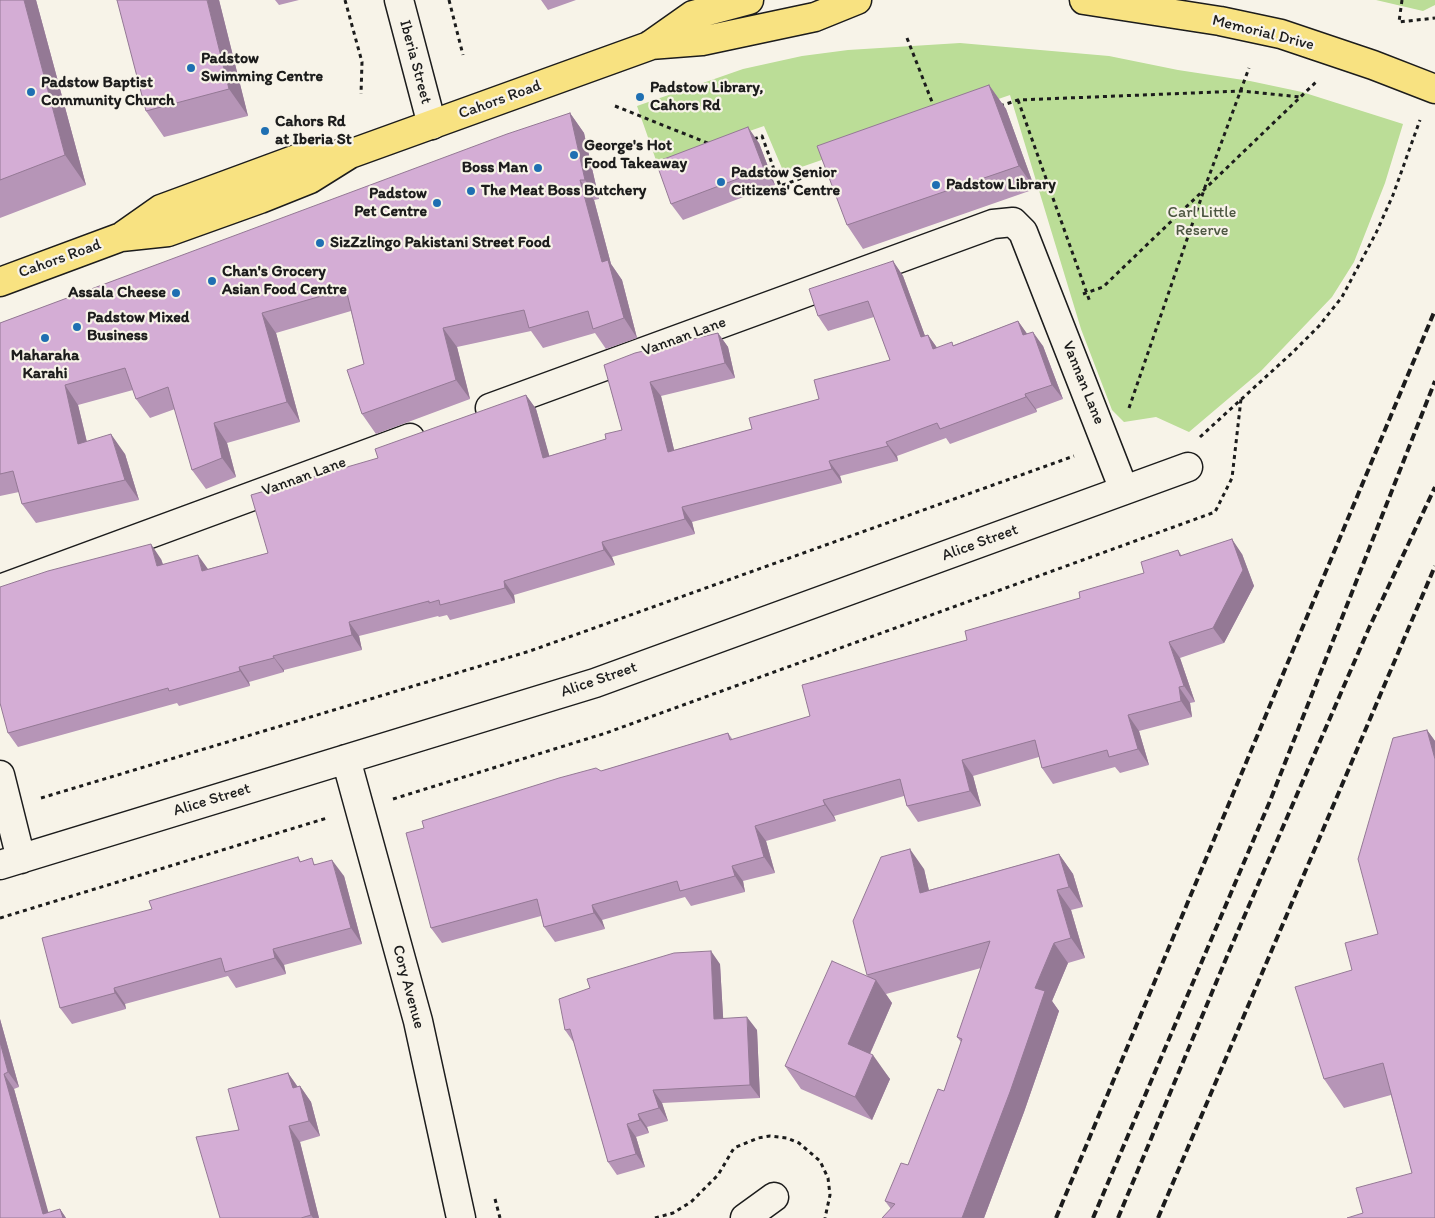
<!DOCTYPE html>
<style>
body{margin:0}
canvas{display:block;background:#f7f3e8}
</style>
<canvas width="1435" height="1218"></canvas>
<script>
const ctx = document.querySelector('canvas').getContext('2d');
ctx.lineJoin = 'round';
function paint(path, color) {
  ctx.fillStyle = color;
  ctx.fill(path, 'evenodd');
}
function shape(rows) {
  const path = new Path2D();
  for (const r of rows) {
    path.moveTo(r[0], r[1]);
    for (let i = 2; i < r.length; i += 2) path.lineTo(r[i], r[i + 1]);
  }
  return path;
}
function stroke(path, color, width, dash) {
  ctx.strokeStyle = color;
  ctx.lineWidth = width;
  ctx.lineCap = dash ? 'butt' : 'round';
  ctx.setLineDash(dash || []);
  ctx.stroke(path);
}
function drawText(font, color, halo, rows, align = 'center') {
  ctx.font = font + ' Itim,sans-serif';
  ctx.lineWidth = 4.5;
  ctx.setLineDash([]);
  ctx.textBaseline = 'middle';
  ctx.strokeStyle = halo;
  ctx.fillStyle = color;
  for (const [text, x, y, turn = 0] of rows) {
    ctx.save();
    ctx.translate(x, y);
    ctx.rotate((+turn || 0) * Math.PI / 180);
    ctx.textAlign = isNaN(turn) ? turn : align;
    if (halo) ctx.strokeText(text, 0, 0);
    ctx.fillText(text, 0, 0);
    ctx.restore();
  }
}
const green = shape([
 [1376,0,1435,0,1435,5,1423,11],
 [960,43,1109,56,1178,70,1250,81,1302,92,1403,124,1385,183,1354,262,1332,297,1261,371,1189,432,1156,417,1124,422,1112,410,1081,329,1010,95,784,173,764,126,657,163,637,106,743,69,802,56,848,50]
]);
const path = shape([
 [345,0,362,62,361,94],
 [449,0,463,55],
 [1402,0,1399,22,1435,18],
 [907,38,934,107],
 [1018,100,1090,302],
 [615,106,710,144],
 [1000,106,1018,100,1242,91,1300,97],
 [754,139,762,136,780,186,830,168],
 [1083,294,1103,287,1316,82],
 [1129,408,1205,187,1249,68],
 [1200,437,1293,352,1319,326,1342,297,1376,233,1393,195,1420,120],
 [41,798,530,651,1074,456],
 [393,799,606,733,1215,512,1232,478,1241,399],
 [0,918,327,818],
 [495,1199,500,1218],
 [655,1218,673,1213,691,1202,718,1175,734,1148,758,1138,770,1136,787,1138,799,1143,820,1161,828,1178,830,1195,825,1218]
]);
const minor = shape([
 [399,0,432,125],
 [490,408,993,224,1013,222,1023,232,1124,490],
 [0,589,410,438],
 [346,759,418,1021,461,1218],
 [0,775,21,859],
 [0,865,595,683,1188,467],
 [745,1218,774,1197]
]);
const major = shape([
 [1084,0,1220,21,1281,34,1373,65,1435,89],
 [650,45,702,41,815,17,857,0],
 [124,235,161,209,302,157,346,154],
 [0,282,121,237,168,232,260,199,310,179,350,154,649,46,693,15,749,0]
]);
const rail = shape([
 [1056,1218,1435,310],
 [1093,1218,1270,801,1435,381],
 [1118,1218,1228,954,1369,628,1435,487],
 [1158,1218,1435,566]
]);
const wall = shape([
 [0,0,36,0,86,185,0,218],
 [219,0,248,116,164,137,146,111],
 [275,0,299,0,279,5],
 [541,0,576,0,548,10],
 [989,85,1006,109,1035,189,863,249,847,225],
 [570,113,584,133,599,199,594,200,611,264,622,280,637,338,606,349,595,333,543,348,531,331,457,347,470,399,376,434,362,414,364,364,351,311,276,333,300,422,227,443,236,477,206,489,192,470,175,409,150,418,136,399,133,390,78,405,87,442,125,454,139,500,36,523,22,504,19,492,0,496,0,323],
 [759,143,775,185,683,220,671,204],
 [893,261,903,276,925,336,928,335,937,348,954,345,1018,321,1027,334,1043,346,1063,399,1036,409,1037,412,950,444,946,438,897,456,898,461,840,476,842,483,692,522,695,534,612,557,615,565,514,595,515,603,450,620,447,615,439,617,438,616,359,636,362,650,284,670,284,672,249,682,250,686,179,706,177,703,18,747,8,733,161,559,163,564,208,569,268,553,378,458,526,395,536,409,549,456,606,439,622,430,604,365,718,333,728,347,735,378,661,396,674,450,752,429,819,399,890,360,874,317,828,331,818,316],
 [1178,550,1182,556,1242,554,1254,586,1224,643,1180,658,1195,702,1190,703,1192,717,1139,731,1149,765,1120,773,1115,767,1053,784,1042,768,1039,757,973,776,981,806,918,822,907,806,904,796,834,816,836,821,766,841,775,873,743,881,745,892,691,906,685,897,602,920,605,929,555,942,544,927,541,916,442,943,431,928,424,828,601,771,728,733,733,740,810,716,967,640,1080,598,1144,573],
 [1427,730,1435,741,1435,1218,1363,1213,1412,1173,1391,1095,1344,1108,1324,1079,1352,970,1378,934],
 [1059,854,1073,874,1083,907,1071,910,1085,958,1068,963,1052,1001,1059,1011,1024,1112,984,1218,882,1218,891,1209,885,1201,908,1165,944,1091,961,1042,957,1037,981,968,886,994,892,1003,870,1054,890,1079,872,1120,801,1089,785,1066,868,976,867,975,924,869,929,890],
 [298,857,301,862,316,864,344,876,362,944,284,965,286,974,236,988,228,976,125,1004,126,1009,72,1024,60,1008,152,909],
 [720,964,723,1018,757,1030,760,1098,662,1103,668,1121,647,1127,649,1133,636,1137,645,1167,617,1175,608,1162,574,1043,565,1030],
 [0,1019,19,1087,14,1089,48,1213,60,1209,66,1218,0,1218],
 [288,1073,298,1087,300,1086,311,1102,320,1136,300,1142,319,1218,220,1218,239,1130]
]);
const shadedWall = shape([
 [24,0,36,0,86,185,65,155],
 [207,0,219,0,248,116,229,89],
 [989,85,1006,109,1035,189,1019,166],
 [570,113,584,133,599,199,585,180],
 [748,127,759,143,775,185,764,169],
 [580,180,594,200,611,264,622,280,637,338,624,318,602,262],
 [893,261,903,276,931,352,921,337],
 [262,313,276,333,300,422,287,402],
 [1018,321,1028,335,1023,335],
 [443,328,457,347,470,399,456,380],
 [1033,332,1043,346,1063,399,1052,385],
 [718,333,728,347,735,378,725,363],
 [928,335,938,349,933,349],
 [650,382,661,396,678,466,668,452],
 [65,385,78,405,92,464,78,444],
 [1025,394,1036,409,1037,412,1026,397],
 [526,395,536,409,554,472,543,458],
 [214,423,227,443,236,477,222,458],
 [111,434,125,454,139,500,125,480],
 [886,442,897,456,898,461,888,446],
 [829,461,840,476,842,483,832,469],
 [682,507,692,522,695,534,685,519],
 [1232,539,1242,554,1254,586,1224,643,1213,628],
 [602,542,612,557,615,565,604,550],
 [151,544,161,559,168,580,157,566],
 [198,555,208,569,202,571],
 [504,581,514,595,515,603,505,588],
 [349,622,359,636,362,650,352,635],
 [1169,642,1180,658,1195,702,1184,686],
 [273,656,284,670,284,672,274,658],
 [239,667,249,682,250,686,240,671],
 [1179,687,1190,703,1192,717,1181,701],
 [1128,715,1139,731,1149,765,1138,749],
 [1427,730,1435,741,1435,759],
 [962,760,973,776,981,806,970,791],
 [823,800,834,816,836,821,825,805],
 [755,826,766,841,775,873,764,857],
 [910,849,924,869,934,913,920,893],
 [1059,854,1073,874,1083,907,1069,887],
 [332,860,344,876,362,944,351,928],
 [732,866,743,881,745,892,735,876],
 [1057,890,1071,910,1085,958,1071,938],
 [592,905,602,920,605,929,594,913],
 [1054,943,1068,963,1052,1001,1059,1011,1024,1112,984,1218,962,1218,1035,988],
 [273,949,284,965,286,974,275,958],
 [711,951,720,964,724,1032,714,1019],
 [876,980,892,1003,864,1067,848,1044],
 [114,988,125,1004,126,1009,115,993],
 [747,1017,757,1030,760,1098,750,1085],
 [0,1019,19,1087,8,1072,0,1042],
 [873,1055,890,1079,872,1120,855,1097],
 [288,1073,299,1089,293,1088],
 [4,1074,14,1089,50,1218,43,1214],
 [300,1086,311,1102,320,1136,309,1121],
 [653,1090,662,1103,668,1121,659,1108],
 [638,1114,647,1127,649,1133,640,1120],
 [627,1124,636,1137,645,1167,636,1154],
 [289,1126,300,1142,319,1218,313,1218,311,1215],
 [60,1209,66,1218,63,1218]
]);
const building = shape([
 [0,0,24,0,65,155,0,180,0,0],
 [117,0,207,0,229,89,146,111,117,0],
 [989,85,1019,166,847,225,817,146,989,85],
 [570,113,585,180,580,180,602,262,608,260,624,318,593,329,588,311,529,328,524,310,443,328,456,380,362,414,347,370,364,364,346,289,262,313,287,402,214,423,222,458,192,470,168,387,136,399,125,368,65,385,78,444,111,434,125,480,22,504,13,471,0,474,0,323,507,134,570,113],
 [748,127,764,169,671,204,656,162,748,127],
 [893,261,921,337,928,335,933,349,952,342,953,346,1018,321,1023,335,1033,332,1052,385,1025,394,1026,397,940,429,937,423,886,442,888,446,829,461,832,469,682,507,685,519,602,542,604,550,504,581,505,588,440,605,439,600,429,603,429,601,349,622,352,635,273,656,274,658,239,667,240,671,169,691,168,688,8,733,0,703,0,587,48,571,151,544,157,566,198,555,202,571,268,553,251,495,378,458,375,449,526,395,543,458,606,439,605,434,622,430,604,365,635,353,718,333,725,363,650,382,668,452,752,429,749,418,819,399,814,380,890,360,868,301,818,316,809,289,893,261],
 [1232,539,1243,570,1213,628,1169,642,1184,686,1179,687,1181,701,1128,715,1138,749,1109,757,1107,750,1042,768,1035,740,962,760,970,791,907,806,900,779,823,800,825,805,755,826,764,857,732,866,735,876,680,891,677,881,592,905,594,913,544,927,537,899,431,928,406,833,424,828,422,821,559,778,596,768,601,771,728,733,730,740,810,716,802,685,967,640,965,631,1080,598,1079,592,1144,573,1141,562,1178,550,1180,556,1232,539],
 [1427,730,1435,759,1435,1218,1347,1218,1363,1213,1356,1188,1412,1173,1383,1063,1324,1079,1295,987,1352,970,1345,943,1378,934,1358,859,1393,738,1427,730],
 [910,849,920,893,1059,854,1069,887,1057,890,1071,938,1054,943,1035,988,1045,991,1010,1092,962,1218,882,1218,895,1204,885,1201,901,1163,908,1165,938,1089,944,1091,962,1039,957,1037,990,941,867,975,853,921,881,857,910,849],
 [298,857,300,862,312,858,314,865,332,860,351,928,273,949,275,958,225,972,221,958,114,988,115,993,60,1008,42,938,152,909,149,901,298,857],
 [711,951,714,1019,747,1017,750,1085,653,1090,659,1108,638,1114,640,1120,627,1124,636,1154,608,1162,570,1029,565,1030,559,999,590,988,587,979,674,953,711,951],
 [832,961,876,980,848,1044,873,1055,855,1097,785,1066,832,961],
 [0,1042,8,1072,4,1074,43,1214,60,1209,63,1218,0,1218,0,1042],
 [288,1073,293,1088,300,1086,309,1121,289,1126,311,1215,301,1218,220,1218,196,1137,239,1130,228,1089,288,1073]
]);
const markers = [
 [191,68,5,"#1f6fb2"],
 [31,92,5,"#1f6fb2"],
 [640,97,5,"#1f6fb2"],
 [265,131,5,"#1f6fb2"],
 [574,155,5,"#1f6fb2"],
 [538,168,5,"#1f6fb2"],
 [721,182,5,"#1f6fb2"],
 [936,185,5,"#1f6fb2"],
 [471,191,5,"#1f6fb2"],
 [437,203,5,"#1f6fb2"],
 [320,243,5,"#1f6fb2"],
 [212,281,5,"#1f6fb2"],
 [176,293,5,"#1f6fb2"],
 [77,327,5,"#1f6fb2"],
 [45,338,5,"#1f6fb2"]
];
const streetNames = [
 ["Memorial Drive",1263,33,14],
 ["Iberia Street",415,62,75],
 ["Cahors Road",500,100,-20],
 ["Cahors Road",60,259,-20],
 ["Vannan Lane",684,337,-20],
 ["Vannan Lane",1083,383,68],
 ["Vannan Lane",304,477,-20],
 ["Alice Street",980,543,-20],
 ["Alice Street",599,680,-19],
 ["Alice Street",212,800,-17],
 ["Cory Avenue",408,987,75]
];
const poiNames = [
 ["Padstow",201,59],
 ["Swimming Centre",201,77],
 ["Padstow Baptist",41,83],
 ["Community Church",41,101],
 ["Padstow Library,",650,88],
 ["Cahors Rd",650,106],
 ["Cahors Rd",275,122],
 ["at Iberia St",275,140],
 ["George's Hot",584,146],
 ["Food Takeaway",584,164],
 ["Boss Man",528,168,"right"],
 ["Padstow Senior",731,173],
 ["Citizens' Centre",731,191],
 ["Padstow Library",946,185],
 ["The Meat Boss Butchery",481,191],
 ["Padstow",427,194,"right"],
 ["Pet Centre",427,212,"right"],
 ["SizZzlingo Pakistani Street Food",330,243],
 ["Chan's Grocery",222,272],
 ["Asian Food Centre",222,290],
 ["Assala Cheese",166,293,"right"],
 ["Padstow Mixed",87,318],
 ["Business",87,336],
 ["Maharaha",45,356,"center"],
 ["Karahi",45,374,"center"]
];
const parkNames = [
 ["Carl Little",1202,213],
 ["Reserve",1202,231]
];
paint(green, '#bbdd97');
stroke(minor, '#1c1c1c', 31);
stroke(major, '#1c1c1c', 31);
stroke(path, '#1c1c1c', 3, [4, 4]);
stroke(minor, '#f7f3e8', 28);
stroke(major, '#f8e281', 28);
stroke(rail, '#1c1c1c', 4, [8, 4]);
paint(wall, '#b695b7');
paint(shadedWall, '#947995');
paint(building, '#d4add5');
stroke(building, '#947995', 1);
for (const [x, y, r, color] of markers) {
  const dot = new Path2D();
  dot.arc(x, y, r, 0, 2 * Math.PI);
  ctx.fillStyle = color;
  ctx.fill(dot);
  stroke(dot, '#f7f3e8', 2);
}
drawText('16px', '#1c1c1c', '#f7f3e8', streetNames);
drawText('bold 16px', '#1c1c1c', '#f7f3e8', poiNames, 'left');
drawText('16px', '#4c5641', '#f7f3e8', parkNames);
</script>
